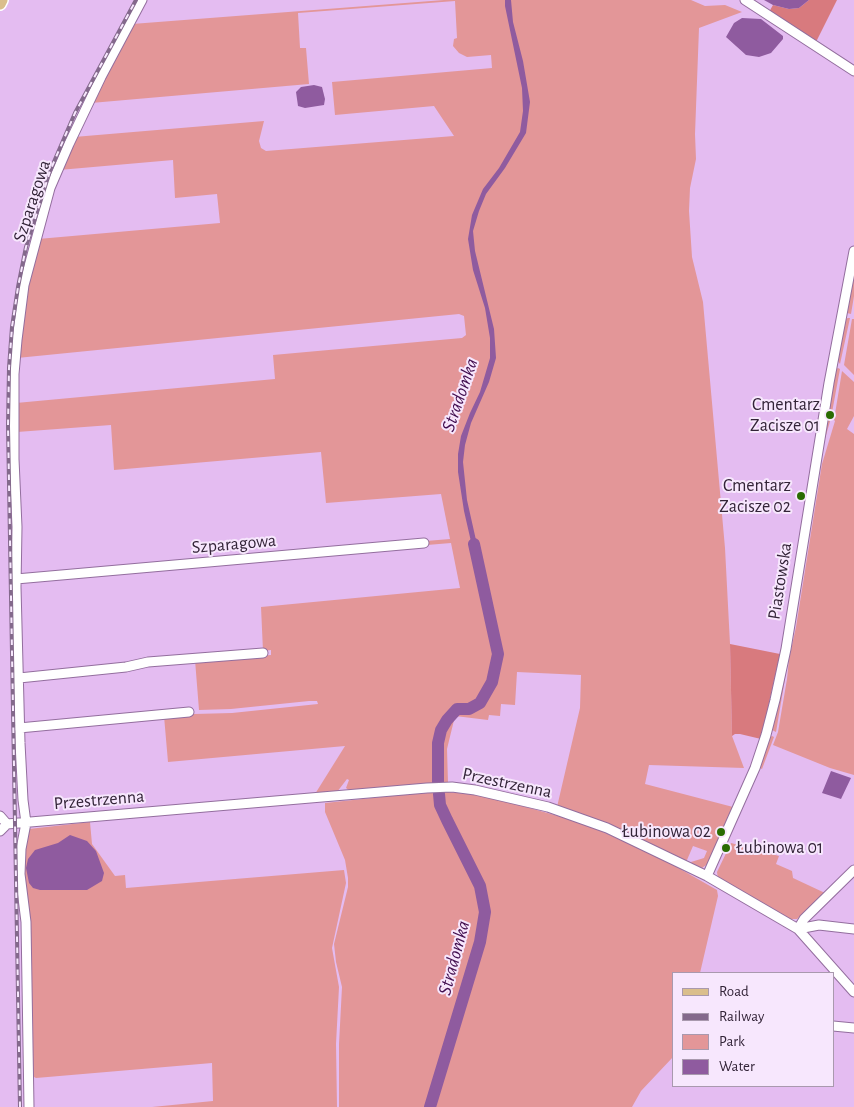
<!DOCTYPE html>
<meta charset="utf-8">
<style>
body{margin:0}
#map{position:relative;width:854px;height:1107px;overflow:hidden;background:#e4bcf1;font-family:"Alegreya Sans",sans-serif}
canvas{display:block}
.legend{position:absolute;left:672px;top:972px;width:162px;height:115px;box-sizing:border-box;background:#f7e7fd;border:1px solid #a999ae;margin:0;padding:6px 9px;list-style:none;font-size:15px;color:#332438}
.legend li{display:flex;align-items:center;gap:10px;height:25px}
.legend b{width:25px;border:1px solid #a999ae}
</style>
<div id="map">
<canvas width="854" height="1107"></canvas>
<ul class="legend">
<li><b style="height:6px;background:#dabe8c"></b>Road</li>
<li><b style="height:6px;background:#84698c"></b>Railway</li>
<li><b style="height:14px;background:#e39698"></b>Park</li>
<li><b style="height:14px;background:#8f5b9f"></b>Water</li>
</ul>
</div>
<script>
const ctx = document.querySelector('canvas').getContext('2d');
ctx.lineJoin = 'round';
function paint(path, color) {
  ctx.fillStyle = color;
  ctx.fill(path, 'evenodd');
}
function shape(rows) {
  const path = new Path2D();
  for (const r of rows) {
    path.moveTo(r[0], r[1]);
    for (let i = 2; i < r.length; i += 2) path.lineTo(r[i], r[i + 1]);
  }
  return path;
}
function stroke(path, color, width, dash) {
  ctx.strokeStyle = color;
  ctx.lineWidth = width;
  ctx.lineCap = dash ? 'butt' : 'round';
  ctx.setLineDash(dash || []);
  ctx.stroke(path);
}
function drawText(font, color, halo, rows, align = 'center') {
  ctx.font = font + ' "Alegreya Sans",sans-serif';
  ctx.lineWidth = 4;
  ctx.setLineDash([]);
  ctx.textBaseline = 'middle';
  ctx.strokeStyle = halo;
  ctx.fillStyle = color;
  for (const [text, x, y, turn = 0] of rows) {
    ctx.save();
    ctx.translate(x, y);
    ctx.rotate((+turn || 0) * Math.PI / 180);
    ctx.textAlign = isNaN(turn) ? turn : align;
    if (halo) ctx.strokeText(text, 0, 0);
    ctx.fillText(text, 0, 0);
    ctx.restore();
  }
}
const green = shape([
 [444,0,691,0,705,6,725,5,742,12,699,28,695,134,696,159,690,188,689,211,692,257,703,302,725,548,730,644,732,736,744,768,649,765,645,784,733,807,709,863,702,868,692,866,691,862,704,858,707,851,693,846,687,860,683,861,610,825,557,807,580,708,581,675,517,672,515,705,501,704,500,716,489,715,488,720,455,716,447,749,448,783,350,791,346,788,349,780,347,779,337,792,315,794,345,746,168,762,164,716,194,714,232,713,318,704,317,701,309,701,231,709,199,710,195,660,271,655,271,650,263,651,261,607,460,588,451,543,427,545,426,541,450,539,441,494,326,503,321,452,114,470,111,425,17,432,16,403,275,379,273,355,462,338,466,335,464,316,459,314,17,358,26,284,38,239,220,223,217,194,175,198,173,160,59,170,74,137,264,121,259,141,261,148,266,151,454,136,434,106,335,115,332,82,492,68,491,55,467,57,459,53,453,46,454,39,457,38,455,1,298,13,300,48,306,48,309,84,91,103,132,24],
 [854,274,854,296,851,314,847,313],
 [848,318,850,318,840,364,838,361,845,319],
 [852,319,854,319,854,375,844,365],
 [838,368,840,369,831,418,822,449,836,369],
 [842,371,854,382,854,416,847,429,854,434,854,775,830,768,773,745,778,732,787,679,789,659,796,627,822,464,835,421,834,420],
 [787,660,785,679,776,732,772,730],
 [772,736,774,737,762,769,760,768,770,737],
 [448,792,477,795,519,805,583,823,661,858,717,890,718,896,700,973,673,973,673,1057,641,1091,632,1107,339,1107,339,1044,342,987,336,962,334,944,348,887,348,878,345,860,325,812,325,803,409,794],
 [90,822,92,844,115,876,125,875,126,888,344,870,346,883,332,948,339,987,336,1044,337,1107,152,1107,213,1101,212,1063,36,1078,32,1076,22,857,29,829],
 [731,843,779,856,776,864,792,871,793,878,825,893,797,919,789,919,718,879,717,872]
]);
const forest = shape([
 [809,0,837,0,815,44,769,12,773,5,789,9,799,8],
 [730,644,780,654,761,739,740,734,735,734,732,736]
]);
const water = shape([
 [505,0,511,0,513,22,523,61,530,102,526,133,505,168,486,194,479,211,473,231,475,251,494,329,496,358,489,382,471,423,465,445,463,462,467,500,480,558,475,559,464,511,458,472,458,454,461,436,470,413,480,392,490,358,490,338,485,308,473,270,468,239,472,215,483,189,499,168,520,132,523,111,522,88,505,6],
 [764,0,809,0,799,8,789,9,773,5],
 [742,18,761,19,783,36,783,39,771,53,759,57,746,55,726,37,734,23],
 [314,85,322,87,325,99,324,105,305,108,298,106,296,92,301,87],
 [831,771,851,778,841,799,822,793],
 [70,835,87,841,96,851,104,873,102,881,87,890,40,890,33,888,29,883,26,868,28,859,35,850,58,843]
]);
const river = shape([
 [438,788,438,743,441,730,447,720,457,709,469,709,480,703,492,682,498,654,474,544],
 [430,1107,480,942,485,912,480,886,447,820,440,805,439,794]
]);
const minor = shape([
 [745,0,854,71],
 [16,579,424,543],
 [19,678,126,667,148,662,263,653],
 [19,728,189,712],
 [0,816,7,824],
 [0,831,7,824,427,788,452,787,475,790,548,807,607,828,707,876,798,929,854,992],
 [707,876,755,768,766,735,775,700,786,649,829,383,854,251],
 [798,929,804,919,854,870],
 [798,929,819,925,854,929],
 [833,1026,854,1028],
 [29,1107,26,922,20,874,21,849,26,823,23,800,20,743,16,587,17,527,14,459,14,374,17,340,24,285,50,188,69,144,101,77,142,0]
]);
const major = shape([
 [0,4,2,0]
]);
const rail = shape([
 [20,1107,8,426,9,368,12,327,18,287,26,247,50,171,75,113,136,0]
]);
const markers = [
 [830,415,5,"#2a6c02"],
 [801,496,5,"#2a6c02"],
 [721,832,5,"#2a6c02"],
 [726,848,5,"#2a6c02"]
];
const streetNames = [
 ["Szparagowa",32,201,-72],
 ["Szparagowa",234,544,-5],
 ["Piastowska",780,581,-81],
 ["Przestrzenna",507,783,12],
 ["Przestrzenna",99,800,-5]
];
const poiNames = [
 ["Cmentarz",820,405],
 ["Zacisze 01",820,426],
 ["Cmentarz",791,486],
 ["Zacisze 02",791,507],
 ["Łubinowa 02",711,832],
 ["Łubinowa 01",736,848,"left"]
];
const waterNames = [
 ["Stradomka",460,395,-71],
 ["Stradomka",454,958,-75]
];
paint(green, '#e39698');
paint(forest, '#d87a7e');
paint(water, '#8f5b9f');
stroke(river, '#8f5b9f', 12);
stroke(minor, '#936e9e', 11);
stroke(major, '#fff', 14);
stroke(minor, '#fff', 9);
stroke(major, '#dabe8c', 11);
stroke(rail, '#84698c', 4);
stroke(rail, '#f7e7fd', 2, [5.5]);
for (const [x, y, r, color] of markers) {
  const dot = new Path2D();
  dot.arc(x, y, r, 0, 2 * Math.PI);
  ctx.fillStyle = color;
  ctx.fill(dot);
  stroke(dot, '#f7e7fd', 2);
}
drawText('18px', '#332438', '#f7e7fd', streetNames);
drawText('18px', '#332438', '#f7e7fd', poiNames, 'right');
drawText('italic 19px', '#410d4e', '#f7e7fd', waterNames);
</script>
